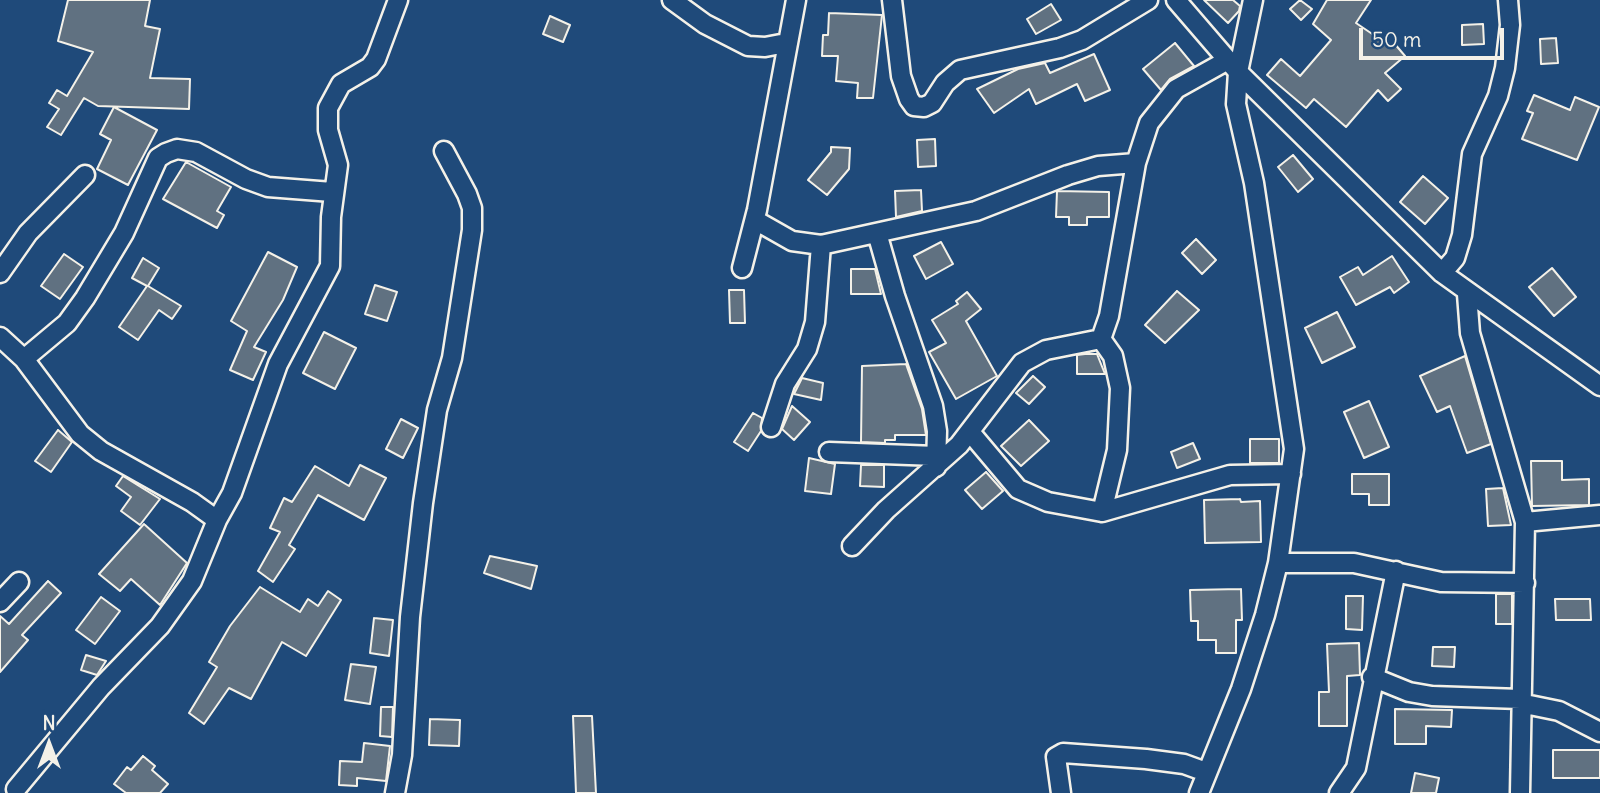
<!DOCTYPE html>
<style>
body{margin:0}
#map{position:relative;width:1600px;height:793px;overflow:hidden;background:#1f4a7a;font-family:Delius,sans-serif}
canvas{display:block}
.north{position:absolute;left:14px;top:709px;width:70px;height:70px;-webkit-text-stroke:5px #1f4a7a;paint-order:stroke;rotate:0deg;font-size:19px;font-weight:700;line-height:28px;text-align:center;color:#f4f1e8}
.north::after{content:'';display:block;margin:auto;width:24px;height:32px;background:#f4f1e8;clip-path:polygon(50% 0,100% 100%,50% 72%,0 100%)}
.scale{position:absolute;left:1359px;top:28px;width:145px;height:32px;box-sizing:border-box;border:4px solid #f4f1e8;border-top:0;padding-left:9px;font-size:21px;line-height:24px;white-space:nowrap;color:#f4f1e8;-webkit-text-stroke:5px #1f4a7a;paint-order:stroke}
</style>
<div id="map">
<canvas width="1600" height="793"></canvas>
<div class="north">N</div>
<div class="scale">50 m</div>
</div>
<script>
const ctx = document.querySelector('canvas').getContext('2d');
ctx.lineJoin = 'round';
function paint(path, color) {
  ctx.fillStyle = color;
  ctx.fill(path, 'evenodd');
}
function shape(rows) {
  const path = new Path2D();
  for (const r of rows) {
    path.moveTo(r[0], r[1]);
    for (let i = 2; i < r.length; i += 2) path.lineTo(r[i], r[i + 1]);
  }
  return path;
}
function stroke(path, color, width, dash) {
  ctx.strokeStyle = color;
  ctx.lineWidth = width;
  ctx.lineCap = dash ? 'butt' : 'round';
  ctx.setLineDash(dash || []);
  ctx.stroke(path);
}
const building = shape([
 [68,0,150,0,145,26,160,29,150,78,190,79,189,109,98,106,84,98,61,135,47,127,59,109,49,103,57,90,67,96,93,52,58,41,68,0],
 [1204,0,1233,0,1240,6,1239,11,1228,23,1204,0],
 [1300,0,1312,9,1301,20,1290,9,1300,0],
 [1327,0,1371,0,1356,23,1390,46,1394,43,1405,56,1385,73,1401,89,1388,101,1378,90,1346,127,1314,99,1306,108,1267,75,1281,59,1300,76,1331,40,1313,24,1327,0],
 [1051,4,1061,20,1036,34,1027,19,1051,4],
 [829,13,882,15,873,98,857,98,858,83,836,81,838,56,822,56,823,35,828,35,829,13],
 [550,16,570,25,563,42,543,34,550,16],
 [1483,24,1484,44,1462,45,1462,25,1483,24],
 [1556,38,1558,63,1541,64,1540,39,1556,38],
 [1175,43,1194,66,1170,79,1161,90,1143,69,1175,43],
 [1094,54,1110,90,1085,101,1077,84,1036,104,1029,89,994,113,977,89,1018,69,1045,63,1050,73,1094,54],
 [1534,95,1570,110,1575,97,1599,107,1577,160,1522,139,1533,113,1527,111,1534,95],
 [114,107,157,130,128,185,97,169,111,140,100,134,114,107],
 [935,139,936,166,918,167,917,140,935,139],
 [831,147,850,148,849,169,827,195,808,180,831,152,831,147],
 [1293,155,1313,179,1298,192,1278,167,1293,155],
 [186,162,231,187,217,211,224,215,217,228,163,199,186,162],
 [1423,176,1448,198,1425,224,1400,202,1423,176],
 [921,190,922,211,896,217,895,191,921,190],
 [1057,191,1109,192,1109,217,1087,217,1087,225,1069,225,1069,217,1056,217,1057,191],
 [1196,239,1216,260,1202,274,1182,253,1196,239],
 [941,242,953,264,926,279,914,256,941,242],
 [268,252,297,267,283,300,254,347,266,352,253,380,230,370,247,331,231,321,268,252],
 [64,254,83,267,60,299,41,286,64,254],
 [1392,256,1409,282,1394,293,1390,287,1356,305,1340,277,1358,267,1363,275,1392,256],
 [143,258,159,268,148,286,181,306,172,319,159,310,138,340,119,327,147,286,132,278,143,258],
 [1552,268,1576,297,1554,316,1529,287,1552,268],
 [851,269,875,269,881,294,851,294,851,269],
 [375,285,397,292,387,321,365,314,375,285],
 [729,290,744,290,745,323,730,323,729,290],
 [1177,291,1199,310,1165,343,1145,325,1177,291],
 [967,292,981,309,966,321,997,376,956,399,929,352,946,343,932,320,958,304,956,301,967,292],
 [1337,312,1355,347,1322,363,1305,328,1337,312],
 [324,332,356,348,335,389,303,373,324,332],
 [1085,354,1097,354,1105,374,1077,374,1077,355,1085,354],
 [1465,356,1491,444,1467,453,1450,406,1437,412,1420,376,1465,356],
 [906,364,922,409,926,435,895,435,895,440,885,440,885,443,861,442,862,366,906,364],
 [1033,376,1045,387,1029,404,1016,393,1033,376],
 [802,378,823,383,821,400,794,394,802,378],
 [1369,401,1389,447,1364,458,1344,412,1369,401],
 [792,406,810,422,794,440,782,429,792,406],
 [753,413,762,418,761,431,748,451,734,442,753,413],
 [401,419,418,428,403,458,386,449,401,419],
 [1029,420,1049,441,1021,466,1001,446,1029,420],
 [58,430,72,442,51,472,35,461,58,430],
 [1250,439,1279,439,1279,463,1250,463,1250,439],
 [1193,443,1200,459,1177,468,1171,452,1193,443],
 [809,458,835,464,831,494,805,491,809,458],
 [1531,461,1562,461,1562,480,1589,479,1589,505,1532,506,1531,461],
 [360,465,386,478,364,520,318,495,289,545,295,549,273,582,258,571,280,532,270,528,284,498,292,502,315,466,349,486,360,465],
 [861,465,884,465,884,487,860,486,861,465],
 [986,472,1003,491,982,509,965,490,986,472],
 [1352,474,1389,474,1389,505,1369,505,1369,494,1352,494,1352,474],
 [123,476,160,499,140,525,121,511,131,497,116,486,123,476],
 [1503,488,1511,525,1488,526,1486,489,1503,488],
 [1240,499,1241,502,1260,501,1261,542,1205,543,1204,500,1240,499],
 [144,524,187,563,160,605,131,579,120,591,99,574,144,524],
 [490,556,537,566,531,589,484,573,490,556],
 [48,581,61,593,22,635,28,640,0,672,0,616,9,624,48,581],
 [260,587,300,612,308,599,318,606,328,591,341,600,306,656,282,642,251,699,229,688,204,724,189,713,217,667,209,662,230,626,260,587],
 [1241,589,1242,620,1236,620,1236,653,1216,653,1216,640,1198,640,1198,621,1191,621,1190,590,1241,589],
 [1496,594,1512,594,1512,624,1496,624,1496,594],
 [1346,596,1363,596,1362,630,1346,629,1346,596],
 [101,597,120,611,95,644,76,630,101,597],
 [1555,599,1590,599,1591,620,1556,620,1555,599],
 [374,618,393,620,389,656,370,653,374,618],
 [1359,643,1360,675,1347,676,1347,726,1319,726,1319,692,1329,692,1327,644,1359,643],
 [1433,647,1455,647,1454,667,1432,666,1433,647],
 [86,655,106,661,97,675,81,670,86,655],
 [351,664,376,667,370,704,345,700,351,664],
 [381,707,393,707,392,737,380,736,381,707],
 [1395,709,1452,710,1451,727,1426,726,1426,744,1395,744,1395,709],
 [573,716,592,716,596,793,576,793,573,716],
 [430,719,460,720,459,746,429,745,430,719],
 [364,743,390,746,386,781,357,778,357,786,339,785,340,761,362,762,364,743],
 [1553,750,1600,750,1600,778,1553,778,1553,750],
 [143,756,155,766,152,770,168,784,160,793,126,793,114,784,127,767,131,770,143,756],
 [1415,773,1439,778,1436,793,1411,793,1415,773]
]);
const minor = shape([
 [672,0,705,24,748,46,765,47,786,43],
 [892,0,901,76,909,99,914,106,924,107,932,103,945,83,960,70,1060,48,1082,40,1148,0],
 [1176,0,1238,72,1442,273,1600,386],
 [755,220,792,241,821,245,976,211,1068,175,1098,166,1136,163],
 [877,233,895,296,933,406,937,431,936,467],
 [742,268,757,210,796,0],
 [0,273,28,233,85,175],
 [1442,273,1455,258,1462,235,1472,154,1498,96,1505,68,1510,25,1508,0],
 [1467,294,1470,333,1525,522,1520,793],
 [0,337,24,359,80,434,101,451,192,502,217,520],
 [1101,339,1113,356,1120,388,1117,450,1102,512],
 [24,359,67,323,85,298,124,233,158,158,166,153,177,149,196,152,246,179,268,187,332,192],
 [771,427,785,384,807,349,815,322,821,245],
 [970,432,1018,489,1048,502,1102,512,1230,475,1291,474],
 [829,452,936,456],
 [1525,522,1600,515],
 [852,546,886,510,959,445,1022,363,1046,350,1101,339,1109,316,1136,163,1149,123,1176,89,1228,60],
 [1278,563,1354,563,1441,582,1525,583],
 [0,602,19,582],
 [1372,677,1409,692,1432,696,1520,699],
 [1520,703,1559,711,1600,732],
 [16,789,101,687,160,626,192,581,217,520,232,493,278,364,330,266,331,217,338,165,328,130,328,108,341,84,370,67,376,59,398,0],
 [395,793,402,755,410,617,423,503,437,410,452,358,472,230,472,208,467,194,444,151],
 [1061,793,1056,757,1063,753,1146,759,1184,764,1206,772],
 [1199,793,1241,689,1265,615,1278,563,1294,449,1254,183,1236,104,1238,72,1253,0],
 [1339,793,1356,768,1396,571]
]);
paint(building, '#607181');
stroke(building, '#f4f1e8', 2);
stroke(minor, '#f4f1e8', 23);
stroke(minor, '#1f4a7a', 18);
</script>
